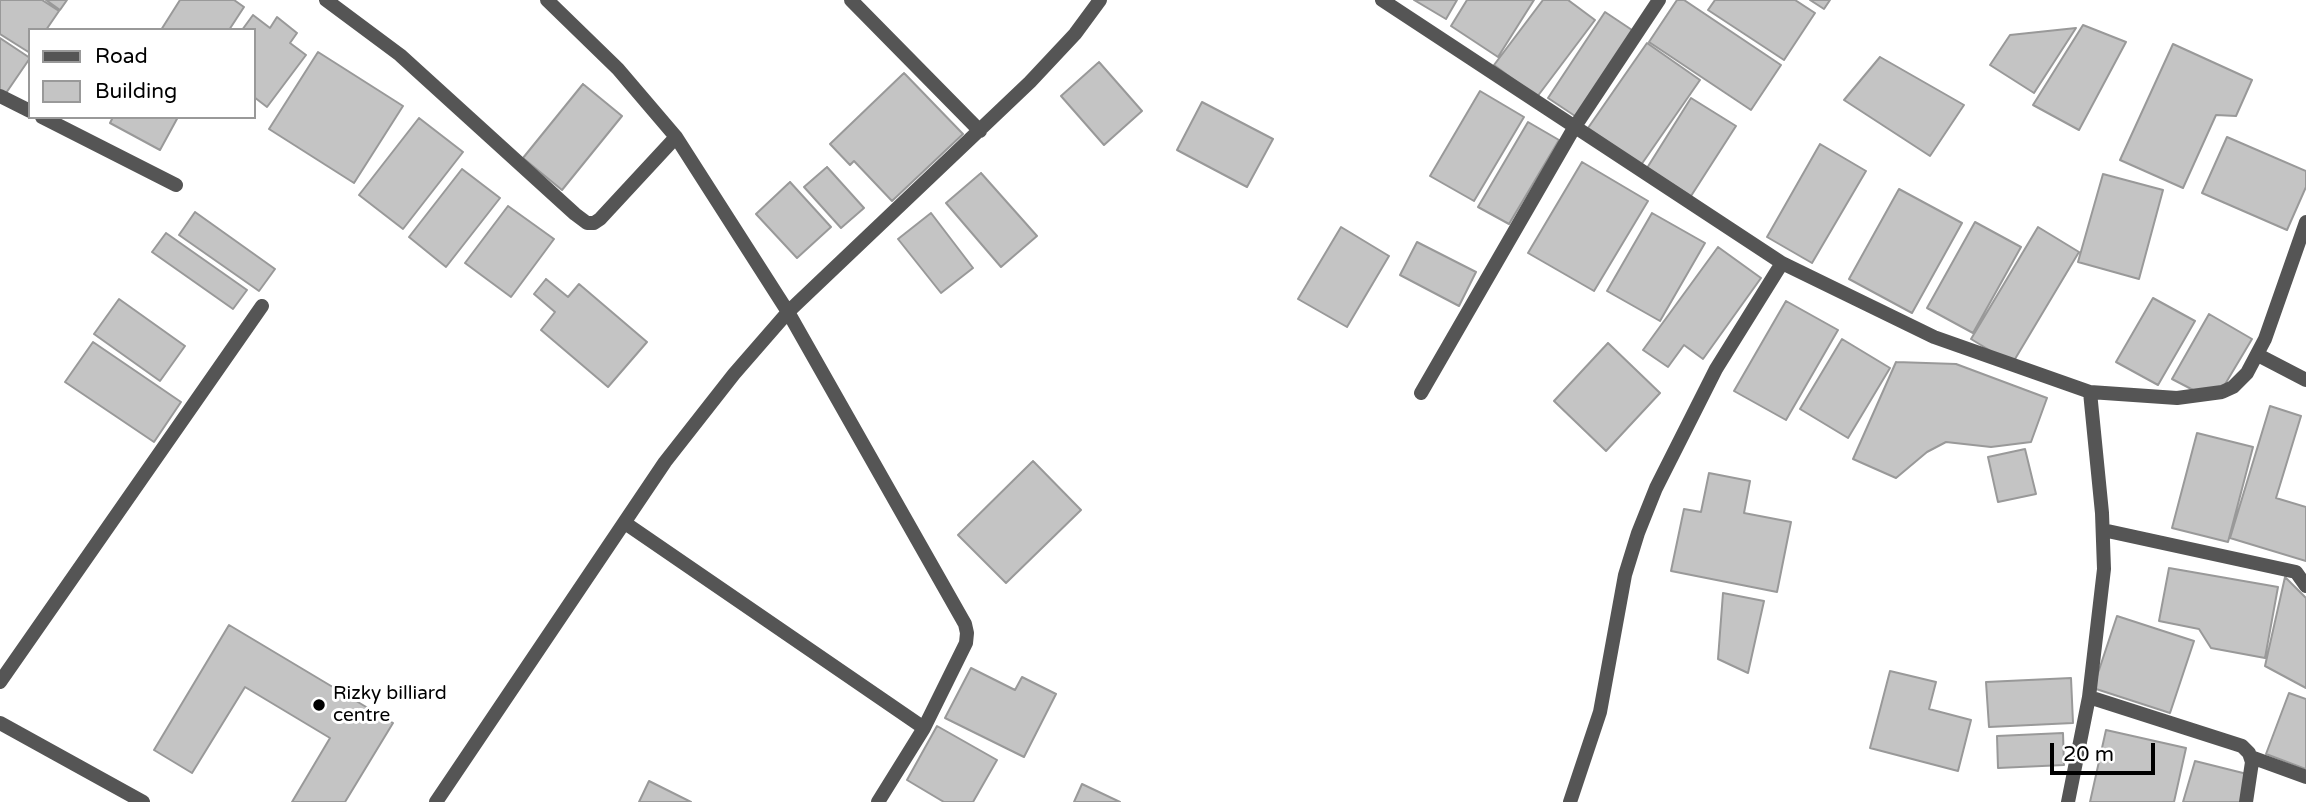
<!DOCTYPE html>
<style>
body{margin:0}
#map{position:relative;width:2306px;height:802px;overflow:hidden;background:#fff;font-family:"Varela Round",sans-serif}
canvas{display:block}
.legend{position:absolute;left:28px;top:28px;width:228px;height:91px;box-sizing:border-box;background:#fff;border:2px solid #999;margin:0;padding:9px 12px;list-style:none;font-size:21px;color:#000}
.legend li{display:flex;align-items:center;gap:14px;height:35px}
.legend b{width:35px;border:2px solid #999}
.scale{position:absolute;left:2050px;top:743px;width:105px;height:32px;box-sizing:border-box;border:4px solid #000;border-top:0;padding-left:9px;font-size:21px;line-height:24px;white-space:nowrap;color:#000;-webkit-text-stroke:5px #fff;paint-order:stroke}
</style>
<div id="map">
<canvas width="2306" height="802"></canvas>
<ul class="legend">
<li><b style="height:9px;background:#555"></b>Road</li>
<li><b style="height:19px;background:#c4c4c4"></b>Building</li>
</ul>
<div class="scale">20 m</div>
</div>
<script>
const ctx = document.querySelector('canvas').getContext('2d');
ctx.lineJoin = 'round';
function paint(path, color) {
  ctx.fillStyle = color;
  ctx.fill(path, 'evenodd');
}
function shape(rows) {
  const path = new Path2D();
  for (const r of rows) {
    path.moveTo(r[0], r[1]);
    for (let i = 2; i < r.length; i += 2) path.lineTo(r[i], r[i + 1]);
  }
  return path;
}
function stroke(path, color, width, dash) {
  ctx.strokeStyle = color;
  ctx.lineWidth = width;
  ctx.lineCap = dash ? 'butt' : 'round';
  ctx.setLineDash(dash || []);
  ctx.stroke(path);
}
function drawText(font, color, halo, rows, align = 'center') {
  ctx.font = font + ' "Varela Round",sans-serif';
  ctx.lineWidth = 6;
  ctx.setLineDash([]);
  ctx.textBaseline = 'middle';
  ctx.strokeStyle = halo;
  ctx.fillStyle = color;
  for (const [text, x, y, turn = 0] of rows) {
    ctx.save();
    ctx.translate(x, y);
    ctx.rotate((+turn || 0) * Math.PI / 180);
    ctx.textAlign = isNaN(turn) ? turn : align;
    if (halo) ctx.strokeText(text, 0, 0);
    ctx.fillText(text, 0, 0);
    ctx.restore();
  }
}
const building = shape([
 [0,0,42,0,59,11,46,30,30,30,30,53,0,34,0,0],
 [46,0,67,0,60,10,46,0],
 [180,0,234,0,244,7,229,30,161,30,180,0],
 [1414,0,1457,0,1446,19,1414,0],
 [1467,0,1534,0,1498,57,1451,26,1467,0],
 [1543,0,1568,0,1595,20,1537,97,1494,65,1543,0],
 [1677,0,1684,0,1781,65,1751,110,1649,42,1677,0],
 [1715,0,1795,0,1815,13,1784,60,1708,10,1715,0],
 [1810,0,1830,0,1824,9,1810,0],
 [1605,12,1635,32,1578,118,1548,98,1605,12],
 [253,15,270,28,277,17,297,33,290,43,306,55,267,107,254,97,254,30,242,30,253,15],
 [2083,25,2126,42,2079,130,2033,105,2083,25],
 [2076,28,2034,93,1990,65,2010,35,2076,28],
 [0,38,30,58,4,96,0,93,0,38],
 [1647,43,1700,80,1641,165,1588,128,1647,43],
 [2173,44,2252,80,2236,116,2216,115,2183,188,2120,160,2173,44],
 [318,52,403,106,354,183,269,129,318,52],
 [1880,57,1964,105,1930,156,1844,100,1880,57],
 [1099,62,1142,111,1104,145,1061,96,1099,62],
 [904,73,963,134,892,201,854,161,850,165,830,144,904,73],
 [583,84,622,116,562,190,523,158,583,84],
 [1480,91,1524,117,1474,201,1430,176,1480,91],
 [1691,98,1736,126,1691,196,1647,168,1691,98],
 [1202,102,1273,139,1247,187,1177,150,1202,102],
 [113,117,178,117,160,150,110,123,113,117],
 [419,118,463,152,403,229,359,195,419,118],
 [1528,122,1559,140,1509,224,1478,207,1528,122],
 [2227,137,2306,171,2306,187,2287,230,2202,193,2227,137],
 [1820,144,1866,171,1812,263,1767,237,1820,144],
 [1582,162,1648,201,1594,291,1528,253,1582,162],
 [827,167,864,208,841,228,804,187,827,167],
 [462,169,500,198,446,267,409,237,462,169],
 [981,173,1037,236,1001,267,946,203,981,173],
 [2103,174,2163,190,2139,279,2078,262,2103,174],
 [790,182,831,227,797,258,756,214,790,182],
 [1899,189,1962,223,1912,313,1849,279,1899,189],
 [508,206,554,239,511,297,465,263,508,206],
 [195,212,275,269,259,291,179,235,195,212],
 [931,213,973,268,941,293,898,239,931,213],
 [1652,213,1705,243,1660,321,1607,291,1652,213],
 [1975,222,2021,247,1973,333,1927,308,1975,222],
 [1341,227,1389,256,1347,327,1298,299,1341,227],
 [2038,227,2079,252,2012,364,1971,339,2038,227],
 [166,233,247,290,233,309,152,252,166,233],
 [1417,242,1476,272,1459,306,1400,275,1417,242],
 [1718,247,1761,278,1703,359,1684,345,1668,367,1643,350,1718,247],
 [546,279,568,297,579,284,647,342,608,387,541,330,555,312,534,294,546,279],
 [2153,298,2195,321,2158,385,2116,362,2153,298],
 [119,299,185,346,160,381,94,334,119,299],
 [1786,301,1838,330,1786,420,1734,391,1786,301],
 [2209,314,2252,339,2224,386,2197,392,2172,379,2209,314],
 [1842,339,1890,368,1848,438,1800,409,1842,339],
 [93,342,181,402,154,442,65,382,93,342],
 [1608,343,1660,393,1606,451,1554,401,1608,343],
 [1896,362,1956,364,2047,398,2031,442,1991,447,1946,442,1927,452,1896,478,1853,459,1896,362],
 [2270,406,2301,416,2276,498,2306,507,2306,561,2230,538,2270,406],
 [2197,433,2253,447,2228,542,2172,528,2197,433],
 [2025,449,2036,494,1998,502,1988,457,2025,449],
 [1033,461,1081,510,1006,583,958,535,1033,461],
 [1709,473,1750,481,1744,513,1791,522,1777,592,1671,571,1684,509,1701,512,1709,473],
 [2169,568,2278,587,2265,658,2211,648,2199,629,2159,621,2169,568],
 [2285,577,2306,598,2306,688,2265,666,2285,577],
 [1723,593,1764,601,1748,673,1718,659,1723,593],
 [2117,616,2194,641,2170,713,2093,688,2117,616],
 [229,625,393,723,345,802,292,802,330,738,245,687,192,773,154,750,229,625],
 [971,668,1015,690,1022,677,1056,694,1024,757,945,718,971,668],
 [1890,671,1936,682,1929,709,1971,720,1958,771,1870,748,1890,671],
 [2071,678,2073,723,1989,727,1986,682,2071,678],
 [2289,693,2306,699,2306,769,2266,754,2289,693],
 [937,726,997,760,973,802,944,802,907,780,937,726],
 [2106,730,2186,748,2174,802,2090,802,2106,730],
 [2063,733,2064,765,1998,768,1997,736,2063,733],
 [2195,761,2247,774,2241,802,2183,802,2195,761],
 [649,781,691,802,639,802,649,781],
 [1082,784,1120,802,1074,802,1082,784]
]);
const minor = shape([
 [326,0,400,55,575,214,587,223,594,223,600,219,676,137],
 [547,0,618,69,676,137,788,312,965,624,967,633,966,643,924,728,878,802],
 [851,0,980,131],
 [1382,0,1782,263,1934,337,2090,392,2177,398,2222,392,2233,387,2247,373,2265,339,2306,222],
 [0,96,30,111],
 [42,117,176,185],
 [2258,355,2306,380],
 [1421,393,1574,128,1659,0],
 [625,523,924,728],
 [2103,530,2296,572,2306,586],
 [0,682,262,306],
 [2089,697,2242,746,2249,753,2252,762,2246,802],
 [0,723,143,802],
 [2251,757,2306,777],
 [436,802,665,462,734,374,788,312,1030,82,1075,34,1100,0],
 [1570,802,1600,712,1625,575,1638,533,1656,488,1716,369,1782,263],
 [2068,802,2089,697,2104,569,2102,513,2090,392]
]);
const markers = [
 [319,705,7,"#000"]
];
const poiNames = [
 ["Rizky billiard",333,694],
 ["centre",333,716]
];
paint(building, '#c4c4c4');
stroke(building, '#999', 2);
stroke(minor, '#555', 14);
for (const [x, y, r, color] of markers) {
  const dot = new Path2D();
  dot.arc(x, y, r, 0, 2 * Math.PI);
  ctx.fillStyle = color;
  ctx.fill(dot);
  stroke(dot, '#fff', 2.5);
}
drawText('19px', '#000', '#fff', poiNames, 'left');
</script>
